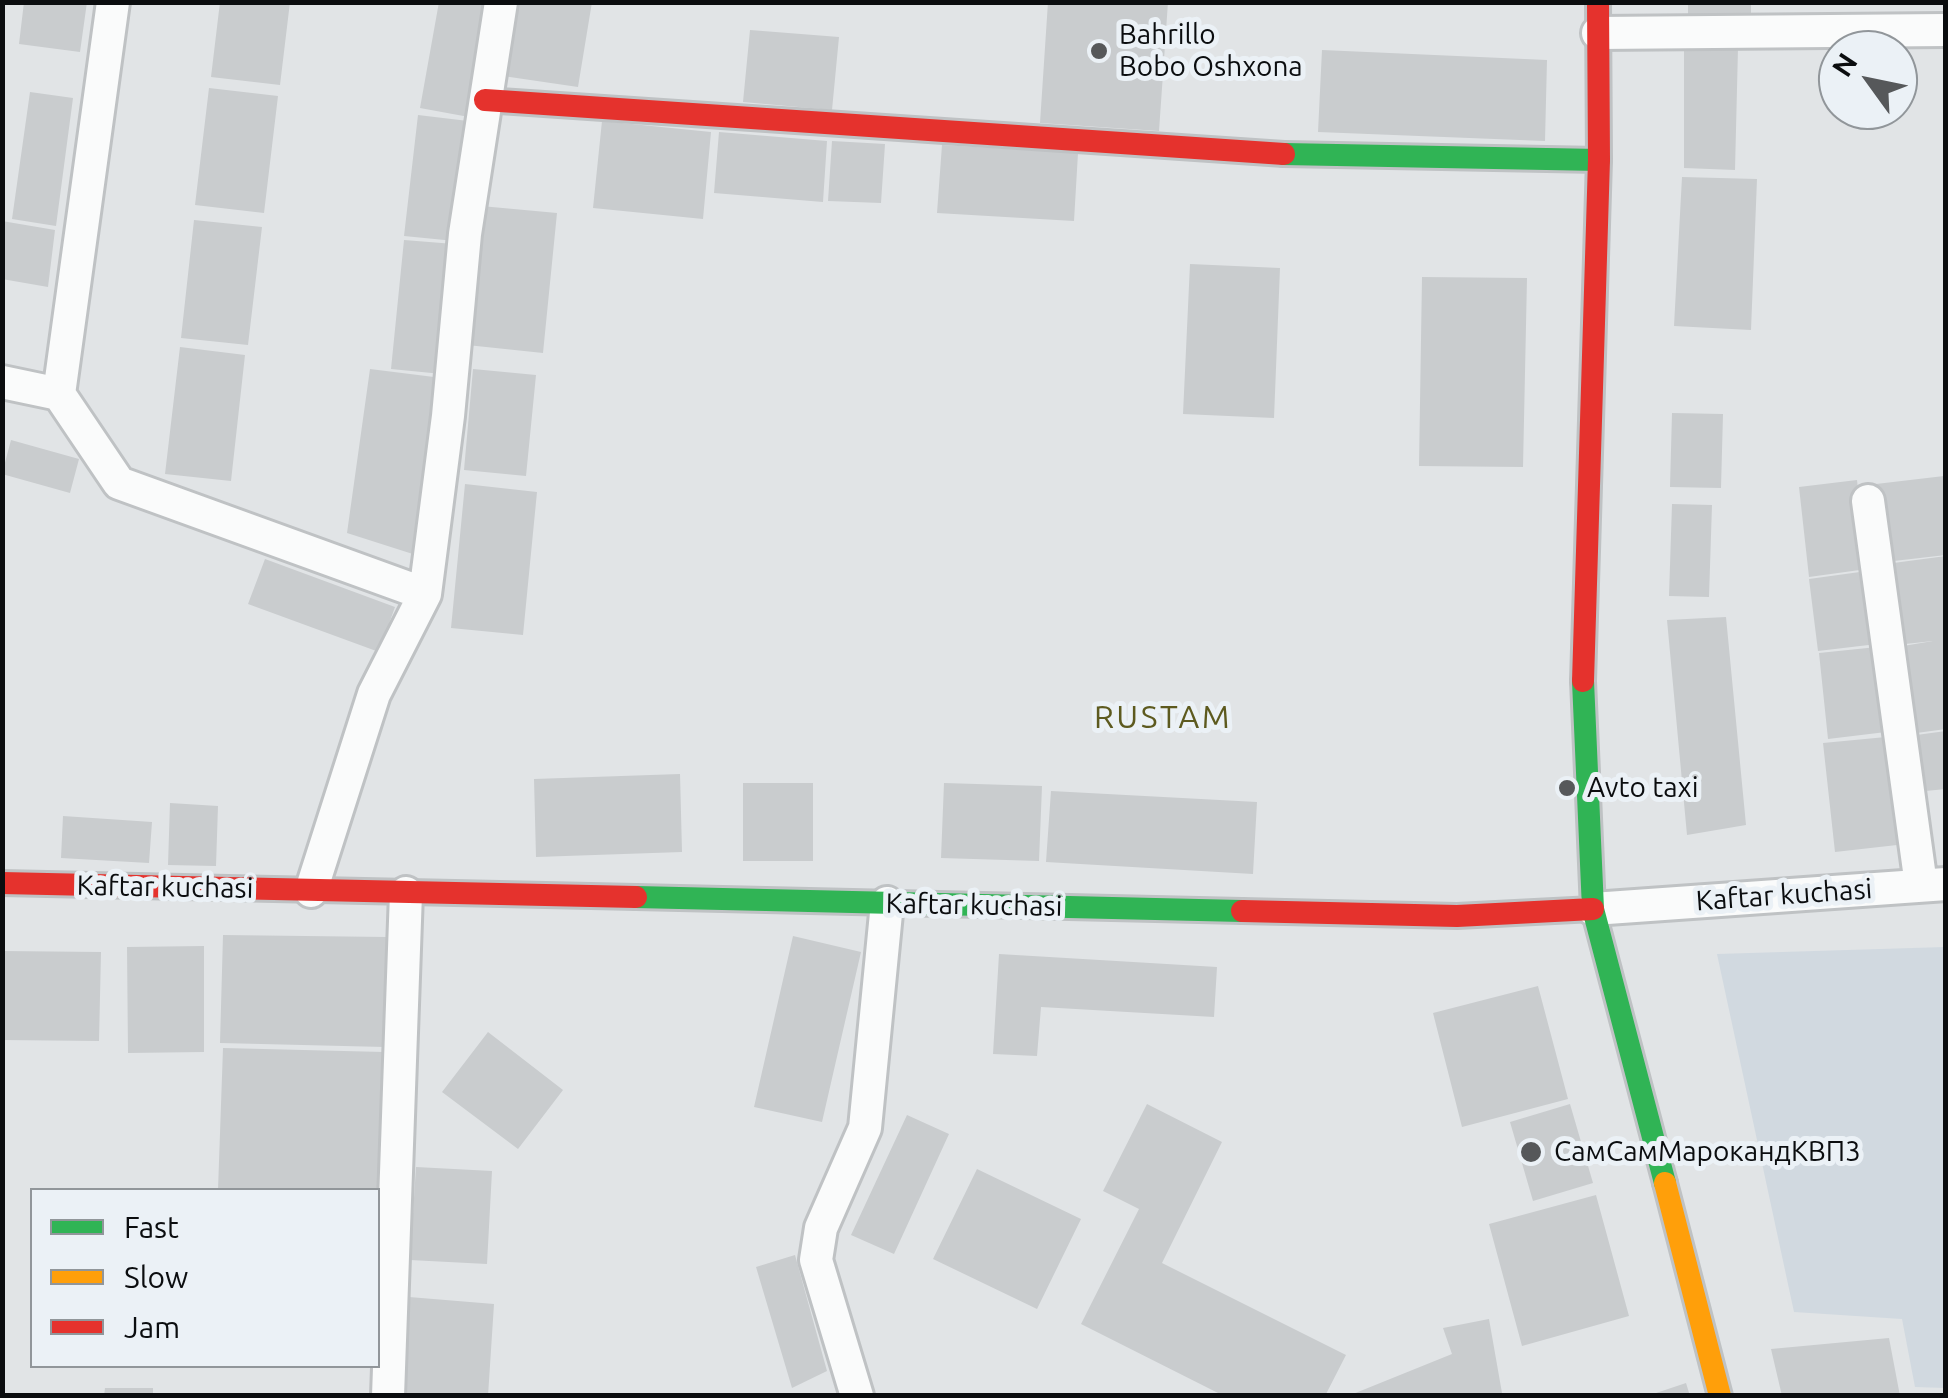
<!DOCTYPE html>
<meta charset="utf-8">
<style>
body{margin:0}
#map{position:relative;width:1948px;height:1398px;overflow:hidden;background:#e1e4e6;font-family:Ubuntu,sans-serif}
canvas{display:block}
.frame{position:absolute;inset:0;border:5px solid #0b0d0f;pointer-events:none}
.legend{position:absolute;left:30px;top:1188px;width:350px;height:180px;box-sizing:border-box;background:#ebf1f6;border:2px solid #91969a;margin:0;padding:12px 18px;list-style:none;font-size:30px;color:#0b0d0f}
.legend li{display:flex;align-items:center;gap:20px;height:50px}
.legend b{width:50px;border:2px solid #91969a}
.north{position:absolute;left:1818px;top:30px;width:100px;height:100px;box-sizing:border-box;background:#ebf1f6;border:2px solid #91969a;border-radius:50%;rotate:303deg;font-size:28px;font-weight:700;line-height:40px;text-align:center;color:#0b0d0f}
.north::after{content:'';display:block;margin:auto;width:35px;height:45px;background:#56585a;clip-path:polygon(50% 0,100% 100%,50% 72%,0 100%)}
</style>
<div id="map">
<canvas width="1948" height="1398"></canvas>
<div class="frame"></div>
<ul class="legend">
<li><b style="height:12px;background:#30b455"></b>Fast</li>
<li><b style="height:12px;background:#ff9f0a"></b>Slow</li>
<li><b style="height:12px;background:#e5322d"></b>Jam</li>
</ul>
<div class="north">N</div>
</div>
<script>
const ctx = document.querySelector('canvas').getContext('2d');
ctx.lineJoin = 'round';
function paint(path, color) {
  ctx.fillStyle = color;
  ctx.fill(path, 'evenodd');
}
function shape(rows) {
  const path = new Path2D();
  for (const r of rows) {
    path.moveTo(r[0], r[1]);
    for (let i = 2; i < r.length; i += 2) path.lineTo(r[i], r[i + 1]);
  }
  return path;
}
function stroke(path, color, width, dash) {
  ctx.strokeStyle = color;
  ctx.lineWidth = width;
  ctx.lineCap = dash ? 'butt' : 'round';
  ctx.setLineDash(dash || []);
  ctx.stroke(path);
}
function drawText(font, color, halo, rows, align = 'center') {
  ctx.font = font + ' Ubuntu,sans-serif';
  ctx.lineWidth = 10;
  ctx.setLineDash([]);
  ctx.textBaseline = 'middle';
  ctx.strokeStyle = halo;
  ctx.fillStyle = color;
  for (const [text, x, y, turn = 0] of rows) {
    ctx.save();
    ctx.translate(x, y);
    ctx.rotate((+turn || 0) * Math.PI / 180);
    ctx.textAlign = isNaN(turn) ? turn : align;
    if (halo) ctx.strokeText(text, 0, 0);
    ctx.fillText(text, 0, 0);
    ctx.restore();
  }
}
const built = shape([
 [1945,947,1946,1388,1945,1388,1915,1387,1902,1319,1794,1312,1717,954]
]);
const building = shape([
 [24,2,87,2,80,52,19,44],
 [220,2,290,2,280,85,211,77],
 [439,2,489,2,469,117,420,108],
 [515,2,592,2,578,87,503,76],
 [1048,2,1168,2,1159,131,1040,123],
 [1688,2,1751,2,1751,18,1688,19],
 [750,30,839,37,832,110,743,102],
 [1684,48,1738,48,1735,170,1684,168],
 [1322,50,1547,60,1545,141,1318,132],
 [209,88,278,96,264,213,195,205],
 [30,92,73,98,56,226,12,219],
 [418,115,468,121,455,241,404,236],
 [602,121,711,132,703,219,593,208],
 [719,132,827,141,823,202,714,193],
 [832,141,885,144,881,203,828,201],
 [942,145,1078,153,1074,221,937,213],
 [1682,177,1757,179,1751,330,1674,326],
 [481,206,557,213,543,353,467,345],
 [194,220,262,227,248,345,181,338],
 [2,221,55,230,48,287,2,279],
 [404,240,454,244,442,374,391,369],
 [1190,264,1280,268,1274,418,1183,414],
 [1422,277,1527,278,1523,467,1419,466],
 [180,347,245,355,231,481,165,474],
 [370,369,442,378,419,556,347,533],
 [473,369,536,375,526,476,464,470],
 [1672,413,1723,414,1721,488,1670,487],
 [11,440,79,459,70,493,2,474],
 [1944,476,1946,555,1885,562,1876,484],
 [1857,480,1867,569,1809,577,1799,487],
 [465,484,537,492,523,635,451,628],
 [1672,504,1712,505,1709,597,1669,596],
 [1946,556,1946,729,1909,734,1897,647,1933,641,1896,645,1886,564],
 [265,559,395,607,379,652,248,604],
 [1867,571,1877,644,1818,651,1809,579],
 [1726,617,1746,825,1687,835,1667,620],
 [1877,647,1886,732,1828,739,1819,653],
 [1946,731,1946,789,1915,792,1909,736],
 [1886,737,1897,845,1835,852,1823,743],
 [680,774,682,852,536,857,534,779],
 [743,783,813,783,813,861,743,861],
 [944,783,1042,786,1039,861,941,858],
 [1051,791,1257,802,1253,874,1046,862],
 [170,803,218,806,216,866,168,865],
 [63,816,152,822,149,863,61,858],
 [223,935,387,937,385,1047,220,1043],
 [793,936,861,952,822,1122,754,1107],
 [204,946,204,1052,128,1053,127,947],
 [2,951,101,952,99,1041,2,1040],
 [999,954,1217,967,1214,1017,1041,1007,1037,1056,993,1054],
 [1538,986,1568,1099,1462,1127,1433,1013],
 [488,1032,563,1090,518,1149,442,1092],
 [223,1048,384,1052,380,1190,218,1190],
 [1147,1104,1222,1142,1162,1263,1346,1355,1325,1396,1224,1396,1081,1324,1139,1209,1103,1191],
 [1570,1104,1593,1183,1533,1201,1510,1122],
 [907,1115,949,1134,894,1254,851,1235],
 [416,1167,492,1171,487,1264,410,1260],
 [977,1169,1081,1219,1037,1309,933,1259],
 [1596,1195,1629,1316,1522,1346,1489,1224],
 [795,1255,827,1371,792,1388,756,1267],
 [409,1297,494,1304,488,1396,403,1396],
 [1489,1319,1502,1393,1489,1396,1348,1396,1452,1354,1443,1328],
 [1889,1338,1900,1396,1782,1396,1771,1349],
 [1686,1383,1690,1396,1650,1396,1650,1395],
 [105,1388,153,1388,153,1396,104,1396]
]);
const street = shape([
 [1598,33,1946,30],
 [2,382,59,394,119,483,425,594],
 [59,394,113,2],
 [1868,501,1921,885],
 [311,891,374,694,425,594,448,416,465,234,501,2],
 [1593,909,1946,884],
 [388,1396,406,893],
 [857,1396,816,1260,821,1228,865,1128,887,903]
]);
const fast = shape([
 [1284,154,1599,160],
 [1583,681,1593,909,1665,1183],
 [636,897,1242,911]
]);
const slow = shape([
 [1665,1183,1720,1396]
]);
const jam = shape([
 [485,100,1284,154],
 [1583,681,1599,160,1598,2],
 [2,883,636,897],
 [1242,911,1457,916,1593,909]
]);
const markers = [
 [1099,51,10,"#56585a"],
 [1567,788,10,"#56585a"],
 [1531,1152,12,"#56585a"]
];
const poiNames = [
 ["Bahrillo",1119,35],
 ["Bobo Oshxona",1119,67],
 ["Avto taxi",1587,788],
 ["СамСамМарокандКВП3",1554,1152]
];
const streetNames = [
 ["Kaftar kuchasi",165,887,1],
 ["Kaftar kuchasi",1784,895,-4],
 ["Kaftar kuchasi",974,905,1]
];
const quarterNames = [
 ["RUSTAM",1163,717]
];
paint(built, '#d1d9e0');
paint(building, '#c9ccce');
stroke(street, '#bfc2c4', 38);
stroke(fast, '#bfc2c4', 28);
stroke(slow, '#bfc2c4', 28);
stroke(jam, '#bfc2c4', 28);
stroke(street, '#fafbfb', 32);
stroke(fast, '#30b455', 22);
stroke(slow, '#ff9f0a', 22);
stroke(jam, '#e5322d', 22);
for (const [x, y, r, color] of markers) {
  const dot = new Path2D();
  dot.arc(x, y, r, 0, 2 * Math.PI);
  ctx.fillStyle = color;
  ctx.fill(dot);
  stroke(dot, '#ebf1f6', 4);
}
drawText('28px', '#0b0d0f', '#ebf1f6', poiNames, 'left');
drawText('28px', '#0b0d0f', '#ebf1f6', streetNames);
ctx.letterSpacing = '2.5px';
drawText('32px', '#5d5a1f', '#ebf1f6', quarterNames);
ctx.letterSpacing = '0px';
</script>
